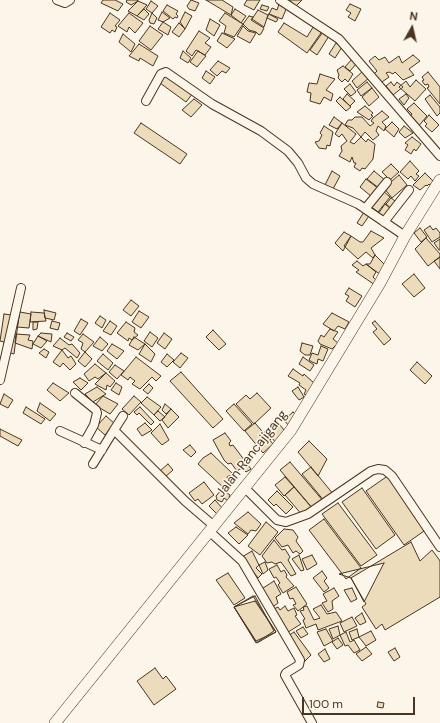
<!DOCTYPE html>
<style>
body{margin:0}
#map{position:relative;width:440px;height:723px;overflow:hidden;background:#fbf6e9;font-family:"DM Sans",sans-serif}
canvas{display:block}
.north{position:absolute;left:392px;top:8px;width:40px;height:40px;-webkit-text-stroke:3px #fbf6e9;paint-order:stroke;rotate:8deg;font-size:11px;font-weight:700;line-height:16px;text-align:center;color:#4a3520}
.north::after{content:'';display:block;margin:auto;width:14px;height:18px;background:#4a3520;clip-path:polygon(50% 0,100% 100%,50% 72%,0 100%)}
.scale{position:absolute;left:302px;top:697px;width:113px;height:18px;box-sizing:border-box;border:2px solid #4a3520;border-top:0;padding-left:5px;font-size:12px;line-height:14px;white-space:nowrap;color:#4a3520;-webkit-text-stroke:3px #fbf6e9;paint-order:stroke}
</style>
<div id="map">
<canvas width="440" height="723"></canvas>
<div class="north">N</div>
<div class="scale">100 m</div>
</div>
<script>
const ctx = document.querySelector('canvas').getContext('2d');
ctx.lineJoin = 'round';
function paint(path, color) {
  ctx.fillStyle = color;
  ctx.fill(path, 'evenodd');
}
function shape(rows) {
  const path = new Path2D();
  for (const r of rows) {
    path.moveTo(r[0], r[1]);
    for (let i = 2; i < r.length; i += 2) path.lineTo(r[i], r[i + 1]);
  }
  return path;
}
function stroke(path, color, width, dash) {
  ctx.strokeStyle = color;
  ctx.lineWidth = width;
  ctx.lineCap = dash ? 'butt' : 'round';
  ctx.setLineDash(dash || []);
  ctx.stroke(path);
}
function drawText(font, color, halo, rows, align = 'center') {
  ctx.font = font + ' "DM Sans",sans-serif';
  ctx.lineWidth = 3;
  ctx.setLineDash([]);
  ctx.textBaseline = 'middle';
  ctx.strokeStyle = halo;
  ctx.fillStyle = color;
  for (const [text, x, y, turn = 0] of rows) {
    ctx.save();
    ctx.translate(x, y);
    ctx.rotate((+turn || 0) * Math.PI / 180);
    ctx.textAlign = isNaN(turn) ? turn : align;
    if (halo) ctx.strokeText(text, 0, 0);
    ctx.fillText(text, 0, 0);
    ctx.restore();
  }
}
const building = shape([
 [103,0,115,0,123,4,118,11,101,3,103,0],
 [127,0,137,0,138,1,131,5,126,2,127,0],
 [191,0,199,3,195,11,189,9,187,6,191,0],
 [206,0,222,0,233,7,231,15,206,0],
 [247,0,260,0,254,10,244,5,247,0],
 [289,0,302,0,296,6,289,0],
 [138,1,147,5,137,16,128,11,138,1],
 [151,1,158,6,152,13,146,9,151,1],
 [279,4,287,7,282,19,269,14,272,8,277,10,279,4],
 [350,4,361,9,355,21,348,17,351,13,346,10,350,4],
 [167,5,178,11,176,14,178,16,177,18,175,17,173,19,163,11,167,5],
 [262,5,269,7,267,11,260,9,262,5],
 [144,9,149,14,144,20,137,16,144,9],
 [235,9,246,16,241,23,231,15,235,9],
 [258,10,268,15,264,27,252,19,258,10],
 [162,12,170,18,163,22,158,20,162,12],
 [185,12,192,16,185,29,180,22,185,12],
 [110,13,120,20,115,26,117,27,115,32,112,30,110,33,101,27,110,13],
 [129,13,143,23,135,33,129,27,127,32,118,26,129,13],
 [152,13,157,18,154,24,150,23,149,20,152,13],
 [225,13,243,24,234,37,224,33,226,26,219,21,225,13],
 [269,14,278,19,276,22,267,18,269,14],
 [249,16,253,17,251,20,264,28,261,34,259,35,256,32,249,30,243,24,249,16],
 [210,19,220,25,214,36,206,30,210,19],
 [163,22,171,27,168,35,158,29,163,22],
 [179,23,185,29,179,37,172,32,179,23],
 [284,23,307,37,315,24,323,30,307,53,278,32,284,23],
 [150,26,163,35,151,50,139,41,150,26],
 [243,26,248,31,256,33,250,43,237,36,243,26],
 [199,31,210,38,205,43,211,47,205,55,196,50,192,56,186,51,199,31],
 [323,32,329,36,317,55,310,50,323,32],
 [222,33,235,39,227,48,217,41,222,33],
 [123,34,135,44,131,52,119,42,123,34],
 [336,43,342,47,335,58,329,54,336,43],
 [139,44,158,56,153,66,140,58,139,61,129,56,139,44],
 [183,51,191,58,188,63,180,58,183,51],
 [198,51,206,56,197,67,190,62,198,51],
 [413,55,420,61,409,69,414,75,403,80,395,72,393,74,389,72,386,73,389,77,382,82,374,74,377,71,369,61,375,56,379,60,385,57,389,63,399,56,402,63,413,55],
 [352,59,357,63,350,71,345,67,352,59],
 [218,61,230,68,226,73,222,71,217,76,210,70,218,61],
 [343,66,353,74,348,82,345,79,342,82,338,78,339,75,337,70,343,66],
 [206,71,215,77,210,84,202,78,206,71],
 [363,71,369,78,357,88,352,81,363,71],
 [428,72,440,87,440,104,427,88,429,87,428,84,425,85,422,81,424,80,422,77,428,72],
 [166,74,193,93,186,102,160,83,166,74],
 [320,74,335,79,326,90,333,94,331,101,324,97,320,104,310,101,311,93,307,92,309,83,317,84,320,74],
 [416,80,426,89,415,101,399,87,406,81,410,87,416,80],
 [367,82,372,88,361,96,357,90,367,82],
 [391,82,394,86,397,82,403,87,393,95,386,86,391,82],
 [350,84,356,92,351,96,344,89,350,84],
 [372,88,379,97,369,106,362,97,372,88],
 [347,94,355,101,350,106,343,99,347,94],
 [406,94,409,98,404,105,399,99,406,94],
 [430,95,440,107,440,113,437,116,425,99,430,95],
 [340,97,351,107,346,111,336,101,340,97],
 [194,99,202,105,191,117,182,110,194,99],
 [414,103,427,116,418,127,409,117,412,114,407,109,414,103],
 [365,106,373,113,371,115,373,116,369,120,357,112,365,106],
 [382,111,389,117,382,122,386,126,384,131,378,126,376,131,379,135,373,140,365,132,361,137,353,128,345,125,348,120,352,120,355,117,362,117,370,126,374,123,371,121,373,118,382,111],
 [429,115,439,125,432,132,425,126,427,124,424,121,429,115],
 [334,117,342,123,337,129,329,125,334,117],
 [392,122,399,129,394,137,385,129,392,122],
 [141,123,187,154,180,164,134,133,141,123],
 [342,123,356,134,350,142,354,144,361,137,366,142,368,139,375,144,373,159,365,169,362,168,360,171,354,167,356,163,354,163,352,157,350,162,339,156,342,151,341,146,347,141,342,134,339,137,335,134,342,123],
 [324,126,333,132,330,146,327,145,326,149,319,148,315,142,319,141,322,135,320,133,324,126],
 [404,126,413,133,405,138,399,132,404,126],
 [412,137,421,144,416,151,414,149,411,154,405,150,408,145,405,143,412,137],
 [410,161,419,171,416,174,419,176,415,181,411,176,408,179,400,172,410,161],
 [391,164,399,172,390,180,382,172,391,164],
 [332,171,340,176,333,189,325,185,332,171],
 [374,171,386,181,379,188,367,179,374,171],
 [425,173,434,182,429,185,429,184,427,186,426,185,420,190,413,185,425,173],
 [399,175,407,185,392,198,384,188,399,175],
 [366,179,379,189,372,197,360,187,366,179],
 [382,190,390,197,378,212,369,205,382,190],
 [391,198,398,203,393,210,386,204,391,198],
 [385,204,391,209,384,218,378,214,385,204],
 [364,212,369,216,362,226,357,223,364,212],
 [430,226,433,230,436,228,440,233,440,237,432,242,424,230,430,226],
 [420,228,427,237,421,242,414,233,420,228],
 [371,231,384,238,371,248,375,255,373,258,366,252,358,259,344,246,351,236,360,242,363,242,371,231],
 [344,232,351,236,343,251,335,243,344,232],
 [426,238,440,254,440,257,428,266,415,249,426,238],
 [440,239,440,250,439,250,434,243,440,239],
 [375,255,385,265,381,275,366,264,370,264,375,255],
 [440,257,440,269,434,261,440,257],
 [357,261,363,266,366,264,376,272,373,277,377,281,375,285,356,272,359,270,352,265,357,261],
 [414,274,425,288,414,297,402,284,414,274],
 [349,288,362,296,355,307,346,301,349,296,345,294,349,288],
 [131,300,139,306,131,316,123,310,131,300],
 [44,310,56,313,54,320,45,318,44,310],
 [139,311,149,317,141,328,132,322,139,311],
 [20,312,31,314,29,328,17,327,20,312],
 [31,312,44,313,46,321,30,322,31,312],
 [332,313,349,322,345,329,338,326,334,331,323,324,332,313],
 [4,314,19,316,14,354,4,351,4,342,0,341,4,314],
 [100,316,106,320,102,328,95,323,100,316],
 [81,319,88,323,80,335,74,331,81,319],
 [52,321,60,323,58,330,50,328,52,321],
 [110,321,117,326,111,335,103,331,110,321],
 [375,321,391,339,384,345,373,332,377,329,372,323,375,321],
 [33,322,38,322,37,329,33,330,33,322],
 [126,322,135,328,134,332,138,335,132,340,129,338,128,341,117,333,126,322],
 [330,329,338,332,333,339,338,343,332,349,320,344,318,341,321,335,324,337,330,329],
 [213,330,226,344,219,350,206,337,213,330],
 [150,332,158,338,152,347,144,341,150,332],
 [41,333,52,334,51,342,38,336,41,333],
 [67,333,74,337,71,341,64,337,67,333],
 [164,333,172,339,165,349,157,343,164,333],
 [16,334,30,335,28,340,33,341,32,349,15,343,16,334],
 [83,334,94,342,85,352,81,349,83,343,78,340,83,334],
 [38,336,47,341,41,348,33,344,38,336],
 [100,337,108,344,102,351,93,346,100,337],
 [134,337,145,344,138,350,129,345,134,337],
 [60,338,69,345,72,344,80,353,77,358,65,348,62,350,53,346,60,338],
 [302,343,313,346,310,355,305,355,300,351,302,343],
 [112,344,124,351,117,359,107,351,112,344],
 [145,344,155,354,151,362,139,354,145,344],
 [321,346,328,349,323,361,318,359,317,364,312,362,309,360,312,353,318,355,321,346],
 [44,349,49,352,46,358,39,353,44,349],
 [62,350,68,358,71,356,76,364,70,370,63,363,60,367,53,362,62,350],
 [85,352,92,359,85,367,78,361,85,352],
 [181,353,188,358,180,368,173,362,181,353],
 [103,354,113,363,108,370,97,361,103,354],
 [167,354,174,360,167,367,161,362,167,354],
 [136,357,161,376,156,381,152,377,140,389,132,384,135,381,130,377,128,380,121,375,136,357],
 [303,357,314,365,310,371,299,364,303,357],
 [417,362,432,376,425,384,410,370,417,362],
 [95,364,106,373,98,379,95,377,89,381,84,374,95,364],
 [115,365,124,371,117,379,109,372,115,365],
 [293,369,303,376,304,374,314,383,309,396,304,394,306,390,299,385,300,383,288,376,293,369],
 [181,372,223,419,213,428,170,381,181,372],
 [106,373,115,381,110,387,107,385,106,390,95,384,106,373],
 [80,378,88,383,81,390,73,382,80,378],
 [53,383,69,393,60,401,47,390,53,383],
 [116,383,122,387,119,395,111,390,116,383],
 [149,384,153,388,148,394,143,390,149,384],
 [97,387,106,394,93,402,85,394,97,387],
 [298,387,304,397,299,400,292,391,298,387],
 [257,393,271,408,254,424,236,404,246,395,250,399,257,393],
 [4,394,13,400,8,408,0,404,4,394],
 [103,396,118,404,110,414,95,405,103,396],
 [134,396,141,402,129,415,122,409,134,396],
 [147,397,161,407,154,415,141,403,147,397],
 [40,403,56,414,50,421,37,411,40,403],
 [165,404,171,409,166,414,162,410,165,404],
 [234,404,252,424,244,431,226,411,234,404],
 [26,407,45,419,41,424,23,413,26,407],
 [140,407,154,422,151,425,139,413,137,415,134,412,140,407],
 [171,409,179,417,168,428,162,420,171,409],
 [158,411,165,417,160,421,154,415,158,411],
 [293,412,298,417,289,426,284,420,293,412],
 [106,416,115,424,105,435,96,427,106,416],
 [277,421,287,434,276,443,272,438,270,440,264,432,277,421],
 [145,423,152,430,142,436,137,429,145,423],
 [255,423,273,444,263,453,245,431,255,423],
 [160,424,169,440,162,445,151,433,160,424],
 [0,429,22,440,18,446,0,436,0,429],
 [225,433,231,441,229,443,230,446,233,445,251,469,246,472,242,468,237,471,231,463,228,464,224,460,213,440,225,433],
 [309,441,327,459,318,476,298,452,309,441],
 [190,445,196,452,191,457,183,450,190,445],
 [211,453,233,474,227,477,230,485,225,489,198,464,203,458,211,453],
 [290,462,324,502,314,510,280,470,290,462],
 [168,464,173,470,165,477,160,471,168,464],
 [311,467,334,495,325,502,302,474,311,467],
 [389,475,427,529,404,545,366,491,389,475],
 [285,477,294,487,284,496,275,485,285,477],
 [204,482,214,495,202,504,198,499,195,501,189,493,204,482],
 [294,487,312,508,303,516,285,495,294,487],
 [362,488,395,535,376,549,342,502,362,488],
 [222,489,230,495,228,501,224,498,222,502,217,500,216,496,222,489],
 [277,491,293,507,286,514,276,504,274,506,268,500,277,491],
 [215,500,223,509,217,514,209,506,215,500],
 [338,503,377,555,361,566,322,514,338,503],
 [248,512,261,524,256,531,251,530,248,534,234,523,248,512],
 [324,519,361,568,346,579,309,530,324,519],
 [266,522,278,532,260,555,248,546,266,522],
 [236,527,248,535,239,544,228,533,236,527],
 [284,529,293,530,298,537,296,541,303,551,300,554,296,551,293,553,288,545,282,547,275,538,284,529],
 [274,540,282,550,285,549,290,557,288,560,296,574,291,576,281,562,275,564,272,562,267,563,262,556,274,540],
 [411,542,420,561,432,550,438,558,440,561,440,597,385,630,382,624,376,629,362,607,366,604,351,578,411,542],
 [252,551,259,565,256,568,262,574,258,578,242,557,252,551],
 [299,555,304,570,301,571,292,559,299,555],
 [312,555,317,564,307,570,302,559,312,555],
 [265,562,268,570,263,574,259,565,265,562],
 [384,563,364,602,351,578,339,574,384,563],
 [277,565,281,572,284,570,287,575,286,577,294,586,283,593,278,585,280,583,276,577,274,578,269,569,277,565],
 [322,571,327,578,324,581,329,588,324,592,313,578,322,571],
 [228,573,245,598,234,605,216,580,228,573],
 [274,581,281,594,276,597,278,603,271,608,260,590,274,581],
 [296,587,307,604,298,611,293,605,296,604,293,598,290,599,287,592,296,587],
 [334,588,339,596,332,601,333,609,328,612,322,603,327,601,323,594,334,588],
 [352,588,357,599,351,602,344,590,352,588],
 [253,596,276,632,257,643,234,607,253,596],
 [255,596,274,631,256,643,234,607,255,596],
 [255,601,276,632,256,641,234,607,255,601],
 [321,605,327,614,336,612,342,621,318,630,316,624,306,628,303,620,305,619,300,611,304,610,303,607,307,606,314,620,320,618,313,609,321,605],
 [285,606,288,611,294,608,297,615,295,616,301,624,285,634,272,610,278,607,280,610,285,606],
 [362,613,366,622,360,625,355,618,362,613],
 [352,617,357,626,344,632,340,623,352,617],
 [338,626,340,635,333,639,329,629,338,626],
 [303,627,308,634,301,638,296,631,303,627],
 [326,629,333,641,324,646,317,632,326,629],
 [357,629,359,637,352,640,349,632,357,629],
 [371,631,376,640,366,646,359,637,371,631],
 [294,632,311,655,302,664,288,636,294,632],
 [346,632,350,642,354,640,360,650,354,653,348,645,345,646,340,635,346,632],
 [338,638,343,645,337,649,332,642,338,638],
 [366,647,372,654,362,661,356,654,366,647],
 [395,648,400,657,394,661,388,652,395,648],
 [325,649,330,659,324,662,318,654,325,649],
 [155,668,163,679,166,676,176,689,154,705,137,681,155,668],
 [378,702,384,703,383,708,377,707,378,702]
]);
const minor = shape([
 [57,0,65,3,70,0],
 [280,0,339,39,440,156],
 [146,101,161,74,166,72,212,104,261,131,288,151,298,163,306,178,313,184,358,204,405,236],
 [365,209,387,182],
 [384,222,409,190],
 [0,380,21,288],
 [75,393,96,410,97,413,94,425,84,443],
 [123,416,114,430,185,501,214,526],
 [60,431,102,450],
 [93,464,114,430],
 [244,487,277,520,286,522,308,514,371,471,378,469,385,470,392,476,440,547],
 [209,531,242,561,300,660,299,665,286,673,285,675,312,723]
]);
const major = shape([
 [55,723,291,430,380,283,405,236,440,180]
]);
const streetNames = [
 ["Jalan Rancajigang",252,454,-52]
];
paint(building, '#ecdcbc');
stroke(building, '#4a3520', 1);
stroke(minor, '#4a3520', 10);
stroke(major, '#4a3520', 12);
stroke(minor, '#fbf6e9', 8);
stroke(major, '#fbf6e9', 11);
drawText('13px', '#4a3520', '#fbf6e9', streetNames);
</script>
